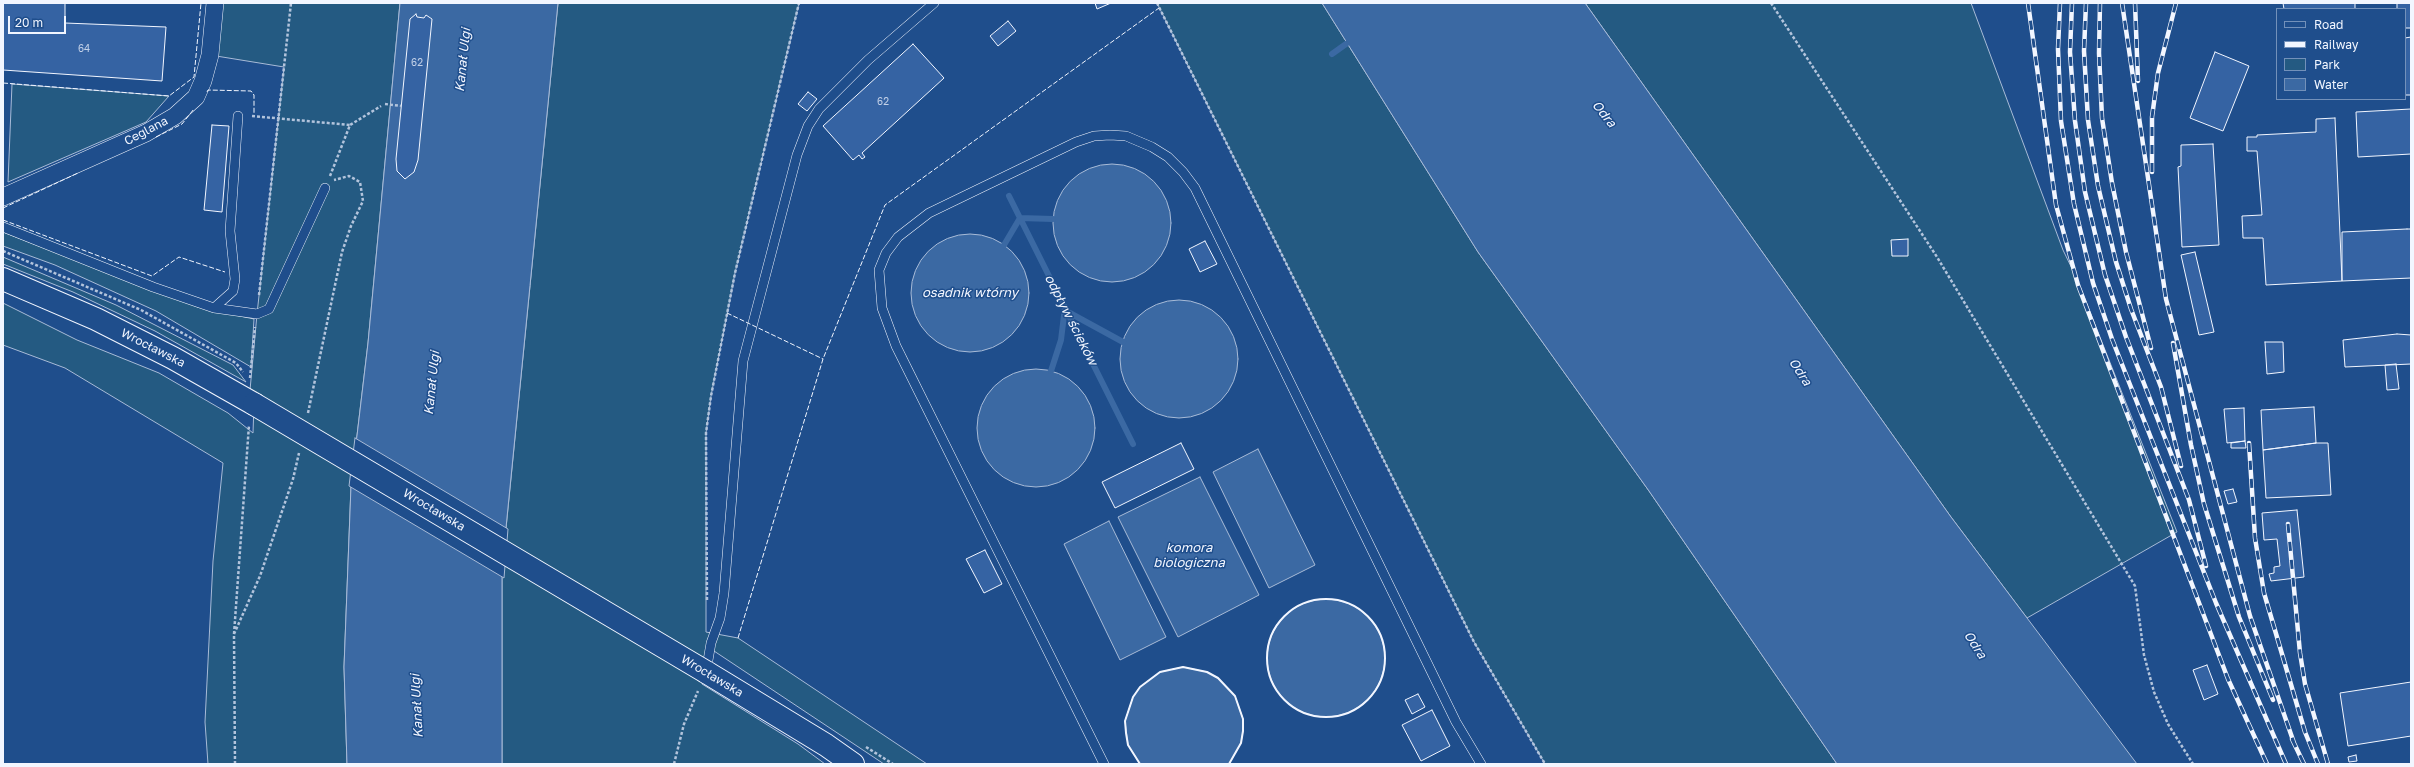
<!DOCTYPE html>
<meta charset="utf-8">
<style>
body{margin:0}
#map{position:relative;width:2414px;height:767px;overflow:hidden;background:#1f4e8c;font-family:"Golos Text",sans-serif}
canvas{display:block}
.frame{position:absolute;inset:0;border:4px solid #f2f6ff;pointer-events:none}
.legend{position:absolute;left:2276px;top:8px;width:130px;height:92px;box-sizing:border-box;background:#1f4e8c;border:1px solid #7391ba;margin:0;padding:5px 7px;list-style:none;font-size:12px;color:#f2f6ff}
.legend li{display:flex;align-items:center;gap:8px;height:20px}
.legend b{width:20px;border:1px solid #7391ba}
.scale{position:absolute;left:8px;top:16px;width:58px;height:18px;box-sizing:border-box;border:2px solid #f2f6ff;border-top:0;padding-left:5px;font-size:12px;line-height:14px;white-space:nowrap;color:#f2f6ff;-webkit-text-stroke:3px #1f4e8c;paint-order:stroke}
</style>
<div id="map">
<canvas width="2414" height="767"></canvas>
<div class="frame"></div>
<ul class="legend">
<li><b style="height:5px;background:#1f4e8c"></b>Road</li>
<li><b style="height:5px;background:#f2f6ff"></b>Railway</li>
<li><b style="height:11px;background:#245a82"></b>Park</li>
<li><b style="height:11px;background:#3b69a3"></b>Water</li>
</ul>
<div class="scale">20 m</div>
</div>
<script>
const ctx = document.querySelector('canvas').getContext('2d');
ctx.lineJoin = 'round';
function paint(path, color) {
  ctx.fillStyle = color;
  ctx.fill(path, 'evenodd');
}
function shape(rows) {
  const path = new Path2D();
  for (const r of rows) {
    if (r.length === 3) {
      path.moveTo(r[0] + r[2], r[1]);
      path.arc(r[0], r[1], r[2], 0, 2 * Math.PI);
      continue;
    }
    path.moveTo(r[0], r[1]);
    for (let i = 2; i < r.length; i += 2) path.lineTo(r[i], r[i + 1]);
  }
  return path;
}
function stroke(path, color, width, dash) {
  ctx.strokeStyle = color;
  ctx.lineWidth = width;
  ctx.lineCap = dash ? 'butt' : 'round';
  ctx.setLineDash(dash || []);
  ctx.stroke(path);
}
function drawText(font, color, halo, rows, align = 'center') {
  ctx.font = font + ' "Golos Text",sans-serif';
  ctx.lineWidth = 3;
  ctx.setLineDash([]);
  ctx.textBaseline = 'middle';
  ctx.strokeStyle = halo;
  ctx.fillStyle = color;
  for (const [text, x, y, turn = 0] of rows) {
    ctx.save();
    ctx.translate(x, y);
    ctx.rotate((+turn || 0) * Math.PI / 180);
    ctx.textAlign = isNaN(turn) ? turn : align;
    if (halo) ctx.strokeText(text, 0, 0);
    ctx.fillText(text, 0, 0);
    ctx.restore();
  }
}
const green = shape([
 [215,3,400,3,368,343,351,486,344,667,347,764,208,764,205,722,213,561,223,463,65,368,3,345,3,303,77,340,159,373,228,413,253,433,254,404,249,401,257,314,284,67,210,55,215,3],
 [558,3,799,3,735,273,711,396,706,433,706,632,738,638,927,764,884,764,708,647,702,684,798,744,825,764,502,764,502,569,558,3],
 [1157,3,1322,3,1478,252,1649,491,1837,764,1545,764,1474,642,1157,3],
 [1585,3,1971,3,2063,250,2077,279,2177,532,2027,618,1951,517,1585,3],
 [12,84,169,96,146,122,8,182,12,84],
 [3,232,198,307,254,319,251,367,156,311,55,265,3,246,3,232],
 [3,257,116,305,233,365,246,382,155,331,73,292,3,264,3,257]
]);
const water = shape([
 [400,3,558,3,502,568,502,764,347,764,344,667,351,486,368,343,400,3],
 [1322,3,1585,3,1951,517,2137,764,1837,764,1649,491,1478,252,1322,3],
 [1112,223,59],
 [970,293,59],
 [1179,359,59],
 [1036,428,59],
 [1258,449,1315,565,1269,588,1213,472,1258,449],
 [1200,477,1259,595,1178,637,1118,517,1200,477],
 [1109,521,1166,637,1120,660,1064,544,1109,521],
 [1326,658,59],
 [1183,667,1207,672,1218,678,1235,696,1243,719,1243,731,1241,743,1229,764,1140,764,1128,745,1125,721,1133,697,1140,687,1160,672,1183,667]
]);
const pier = shape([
 [355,438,508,529,504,578,349,486,355,438]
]);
const stream = shape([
 [1332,54,1346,44],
 [1009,196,1133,444],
 [1004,245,1020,218,1053,219],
 [1068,312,1123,342],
 [1051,371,1061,340,1065,307]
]);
const building = shape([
 [3,3,65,3,65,23,166,27,162,81,3,70,3,3],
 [1095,3,1111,3,1097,9,1095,3],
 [2283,3,2355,3,2355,9,2284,9,2283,3],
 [2397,3,2411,3,2411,28,2405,28,2405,9,2397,9,2397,3],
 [416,14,417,17,424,18,426,15,432,19,418,160,414,172,405,179,397,171,396,159,410,19,416,14],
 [1008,21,1016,31,998,46,990,36,1008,21],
 [2411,37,2411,95,2405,95,2405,38,2411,37],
 [913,44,944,78,862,153,865,157,862,159,859,155,853,160,823,126,913,44],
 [2215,52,2249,66,2223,131,2190,118,2215,52],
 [808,92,817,99,807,111,798,104,808,92],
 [2411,109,2411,154,2358,157,2356,112,2411,109],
 [2335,118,2342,281,2266,285,2263,238,2243,238,2242,216,2262,215,2257,151,2247,151,2247,137,2257,137,2257,135,2316,132,2316,119,2335,118],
 [212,125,229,126,222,212,204,210,212,125],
 [2213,144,2219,245,2182,247,2178,167,2181,166,2181,145,2213,144],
 [2407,229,2411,229,2411,278,2342,281,2342,232,2407,229],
 [1908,239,1908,256,1892,256,1891,240,1908,239],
 [1205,241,1217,264,1200,272,1189,249,1205,241],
 [2195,252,2214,332,2199,335,2181,255,2195,252],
 [2397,334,2411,335,2411,364,2345,367,2343,340,2397,334],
 [2265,342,2283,342,2284,372,2267,374,2265,342],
 [2396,364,2399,389,2387,390,2385,365,2396,364],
 [2314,407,2316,443,2263,450,2261,410,2314,407],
 [2244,408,2245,441,2227,443,2224,409,2244,408],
 [2245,441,2246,448,2231,448,2231,443,2245,441],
 [1181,443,1194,469,1115,508,1102,482,1181,443],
 [2316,443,2328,443,2331,495,2266,498,2263,450,2316,443],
 [2233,489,2237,502,2228,504,2224,491,2233,489],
 [2297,510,2304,577,2271,581,2269,574,2274,573,2274,567,2280,566,2277,539,2264,540,2262,513,2297,510],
 [985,550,1002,584,984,593,966,559,985,550],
 [2207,665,2218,694,2204,700,2193,670,2207,665],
 [2411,682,2411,736,2348,746,2340,693,2411,682],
 [1418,694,1425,707,1412,714,1405,700,1418,694],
 [1432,710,1450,746,1421,761,1402,725,1432,710],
 [2356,755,2357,761,2349,762,2348,757,2356,755]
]);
const path = shape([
 [1157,3,1474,642,1545,764],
 [1771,3,1937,257,2135,586,2144,655,2154,692,2168,724,2193,764],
 [385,104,401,106],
 [252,116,350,125],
 [330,176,350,125,381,106],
 [3,251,141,310,236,363,243,372],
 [259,295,291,3],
 [250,378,255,327],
 [308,413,342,252,351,226,363,201,360,182,349,176,334,180],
 [707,600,706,433,711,396,735,273,799,3],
 [234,634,260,576,293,479,299,453],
 [866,747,893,764],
 [235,764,234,634,249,425],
 [674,764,684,724,698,691]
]);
const lane = shape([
 [3,227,153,287,214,308,257,314,269,309,325,188],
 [214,308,233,291,235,279,230,231,238,116],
 [706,672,711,643,720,618,724,593,743,361,797,155,808,126,819,109,868,60,934,3],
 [1104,764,896,346,882,308,879,270,886,253,898,237,929,213,1076,142,1094,136,1110,135,1126,136,1152,147,1168,157,1183,172,1195,188,1456,722,1481,764]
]);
const street = shape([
 [3,197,146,133,175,116,196,97,203,81,210,55,215,3]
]);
const secondary = shape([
 [3,279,96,319,173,358,254,404],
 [706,672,826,745,853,764]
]);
const rail = shape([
 [2028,3,2056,205,2078,285,2228,679,2267,764],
 [2060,3,2058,49,2061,121,2074,204,2093,283,2112,339,2216,603,2286,764],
 [2072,3,2070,52,2075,121,2085,192,2105,275,2126,337,2189,500,2206,566],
 [2086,3,2084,51,2088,120,2098,186,2116,262,2131,309,2161,387,2181,466],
 [2100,3,2099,53,2102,118,2112,183,2126,252,2151,348],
 [2122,3,2166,299,2250,616,2294,743],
 [2135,3,2138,81],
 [2152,172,2152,117,2158,73,2176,3],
 [2173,343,2191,445,2204,504,2239,617,2273,700],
 [2249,443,2255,538,2264,593,2305,732,2318,764],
 [2288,524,2300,653,2305,684,2328,764],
 [2292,739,2304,764]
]);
const secondaryBridge = shape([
 [254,404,706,672]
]);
const fence = shape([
 [3,83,169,96,194,77,201,3],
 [207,92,208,90,251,91,254,95,254,113],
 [156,137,182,124,194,109],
 [3,208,78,173],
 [3,220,152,276,179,257,225,272],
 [727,313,823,359],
 [738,638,823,359,885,205,1159,8]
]);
const wall = shape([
 [1326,658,59],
 [1140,764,1128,745,1126,733,1125,721,1133,697,1140,687,1160,672,1183,667,1207,672,1218,678,1235,696,1243,719,1243,731,1241,743,1229,764]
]);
const numberNames = [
 ["64",84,49],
 ["62",417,63],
 ["62",883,102]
];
const streetNames = [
 ["Ceglana",146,131,-28],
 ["Wrocławska",153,348,27],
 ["Wrocławska",434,510,31],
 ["Wrocławska",712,676,31]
];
const waterNames = [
 ["Kanał Ulgi",463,60,-84],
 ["Odra",1604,114,51],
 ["osadnik wtórny",970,293],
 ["odpływ ścieków",1071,320,63],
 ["Odra",1800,372,57],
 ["Kanał Ulgi",432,383,-84],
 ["komora",1189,548],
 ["biologiczna",1189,563],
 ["Odra",1975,645,57],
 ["Kanał Ulgi",417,706,-93]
];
paint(green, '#245a82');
stroke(green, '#a8bbd7', 1);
paint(water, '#3b69a3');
stroke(water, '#a8bbd7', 1);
paint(pier, '#1f4e8c');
stroke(pier, '#a8bbd7', 1);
stroke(stream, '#3b69a3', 6);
paint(building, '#3563a3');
stroke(building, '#f2f6ff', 1);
stroke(lane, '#f2f6ff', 10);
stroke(street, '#f2f6ff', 18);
stroke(secondary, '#f2f6ff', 24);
stroke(path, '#b3c4dc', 2.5, [3, 2]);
stroke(lane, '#1f4e8c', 9);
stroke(street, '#1f4e8c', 17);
stroke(secondary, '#1f4e8c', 22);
stroke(rail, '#f2f6ff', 4.5);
stroke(rail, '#1f4e8c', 3, [9]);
stroke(secondaryBridge, '#f2f6ff', 24, []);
stroke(secondaryBridge, '#1f4e8c', 22);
stroke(fence, '#f2f6ff', 1, [5, 2]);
stroke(wall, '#f2f6ff', 2);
drawText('10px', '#c3d1e8', null, numberNames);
drawText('12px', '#f2f6ff', '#1f4e8c', streetNames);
drawText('italic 13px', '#f2f6ff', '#1f4e8c', waterNames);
</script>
